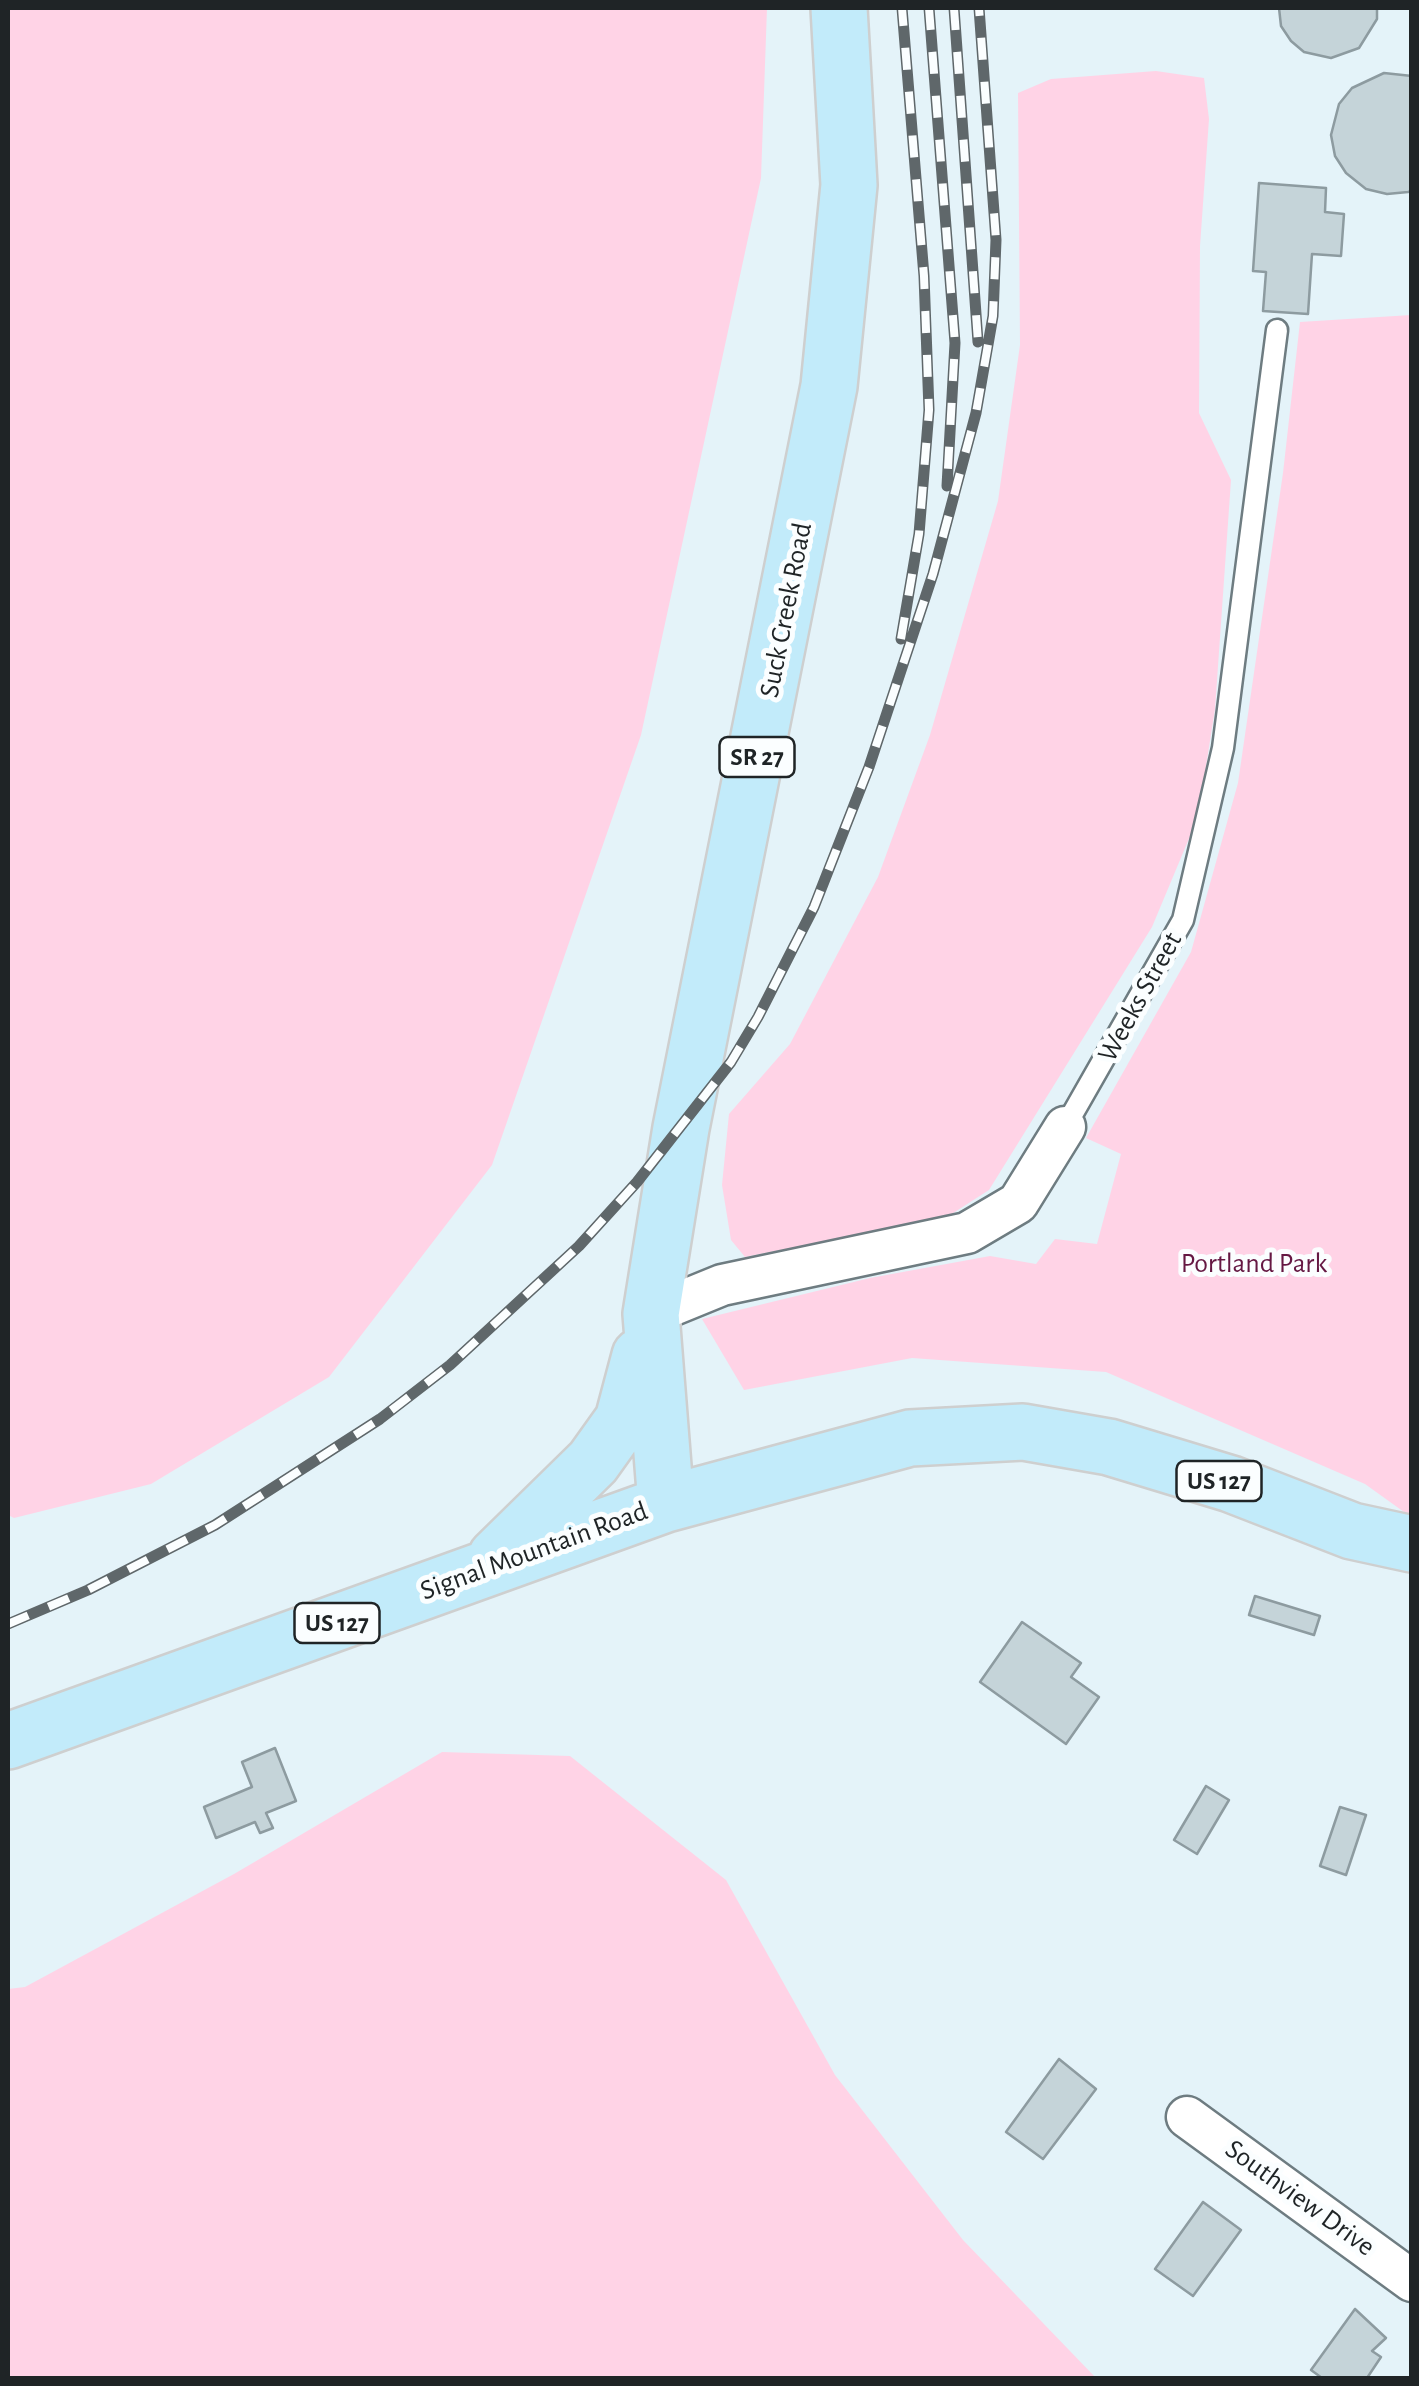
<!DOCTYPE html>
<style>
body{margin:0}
#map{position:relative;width:1419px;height:2386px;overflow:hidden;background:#e4f3f9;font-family:"Alegreya Sans",sans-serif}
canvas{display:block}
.frame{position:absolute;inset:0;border:10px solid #1f2426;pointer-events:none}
</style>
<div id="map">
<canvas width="1419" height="2386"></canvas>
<div class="frame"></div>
</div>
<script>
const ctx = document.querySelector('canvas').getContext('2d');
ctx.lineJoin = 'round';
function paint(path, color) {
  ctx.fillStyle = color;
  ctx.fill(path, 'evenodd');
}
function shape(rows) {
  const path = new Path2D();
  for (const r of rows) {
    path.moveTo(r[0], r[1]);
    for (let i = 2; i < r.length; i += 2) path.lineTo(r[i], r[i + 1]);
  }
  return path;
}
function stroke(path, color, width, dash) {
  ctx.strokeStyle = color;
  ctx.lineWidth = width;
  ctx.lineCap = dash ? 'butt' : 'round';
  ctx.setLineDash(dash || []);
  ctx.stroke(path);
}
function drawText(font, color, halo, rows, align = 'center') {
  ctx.font = font + ' "Alegreya Sans",sans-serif';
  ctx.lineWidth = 10;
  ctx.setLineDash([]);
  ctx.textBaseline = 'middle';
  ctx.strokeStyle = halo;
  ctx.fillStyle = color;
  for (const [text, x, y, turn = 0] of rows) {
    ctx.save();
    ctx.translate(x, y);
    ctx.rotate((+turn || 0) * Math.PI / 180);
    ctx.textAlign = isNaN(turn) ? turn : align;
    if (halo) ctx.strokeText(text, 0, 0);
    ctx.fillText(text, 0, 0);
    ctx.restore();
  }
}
const green = shape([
 [8,8,767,8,761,178,641,735,492,1165,329,1377,151,1484,14,1518,8,1515],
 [1156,71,1204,78,1209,119,1200,246,1199,413,1231,480,1215,709,1198,817,1152,927,989,1190,947,1217,745,1257,731,1240,722,1185,729,1114,790,1044,878,877,930,735,998,501,1020,345,1018,93,1051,79],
 [1411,315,1411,1517,1365,1484,1106,1372,912,1358,744,1390,702,1319,870,1278,990,1256,1036,1264,1055,1239,1097,1244,1121,1154,1086,1138,1191,952,1238,783,1283,473,1300,322],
 [442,1752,570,1756,726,1880,835,2075,963,2240,1096,2378,8,2378,8,1989,25,1987,234,1874]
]);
const building = shape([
 [1279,8,1377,8,1377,19,1359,48,1331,58,1304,52,1291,41,1281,26,1279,8],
 [1384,73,1412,76,1412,191,1408,192,1387,194,1366,189,1346,173,1335,156,1331,135,1339,104,1352,88,1384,73],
 [1259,183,1326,188,1325,212,1344,214,1341,256,1312,254,1308,314,1263,311,1266,272,1253,271,1259,183],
 [1255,1596,1320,1616,1314,1635,1249,1615,1255,1596],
 [1022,1622,1081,1663,1071,1677,1099,1697,1066,1744,980,1682,1022,1622],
 [275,1748,296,1801,266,1813,273,1828,260,1833,255,1822,216,1838,204,1807,252,1787,242,1762,275,1748],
 [1206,1786,1229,1800,1197,1854,1174,1840,1206,1786],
 [1340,1807,1366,1815,1346,1875,1320,1866,1340,1807],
 [1059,2059,1096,2089,1043,2159,1006,2132,1059,2059],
 [1203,2202,1241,2230,1193,2296,1155,2269,1203,2202],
 [1355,2309,1386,2338,1372,2351,1381,2357,1367,2378,1322,2378,1311,2370,1355,2309]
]);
const service = shape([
 [1065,1127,1183,920,1223,748,1277,330]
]);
const minor = shape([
 [651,1314,722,1285,967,1233,1018,1203,1065,1127],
 [1187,2117,1412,2281]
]);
const primary = shape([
 [666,1504,651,1314,681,1128,829,386,849,185,839,8],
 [496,1557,593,1462,623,1420,640,1356],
 [8,1741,666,1504,910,1438,1023,1432,1109,1447,1231,1484,1352,1531,1412,1544]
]);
const rail = shape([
 [929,8,955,343,947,486],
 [954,8,978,342],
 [901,639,919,534,929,410,924,276,902,8],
 [8,1624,88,1590,215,1525,380,1419,450,1365,579,1246,637,1182,731,1062,758,1017,814,907,869,767,933,574,976,413,993,316,996,240,979,8]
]);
const shields = [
 [757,757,75],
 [1219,1481,85],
 [337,1623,85]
];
const shieldNames = [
 ["SR 27",757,757],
 ["US 127",1219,1481],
 ["US 127",337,1623]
];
const streetNames = [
 ["Suck Creek Road",786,610,-79],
 ["Weeks Street",1140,997,-61],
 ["Signal Mountain Road",534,1551,-20],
 ["Southview Drive",1300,2198,36]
];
const parkNames = [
 ["Portland Park",1254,1264]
];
paint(green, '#ffd3e6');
paint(building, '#c5d4d9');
stroke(building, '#8d9ba0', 2.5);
stroke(service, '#6e7c81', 25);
stroke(minor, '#6e7c81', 45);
stroke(primary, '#cecfcf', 60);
stroke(service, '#fff', 20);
stroke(minor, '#fff', 40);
stroke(primary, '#c2ebfa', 55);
stroke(rail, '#5f676a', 11);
stroke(rail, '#fbfeff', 8, [22]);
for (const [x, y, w] of shields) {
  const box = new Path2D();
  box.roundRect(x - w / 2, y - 20, w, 40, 8);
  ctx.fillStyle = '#fbfeff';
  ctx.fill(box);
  stroke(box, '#1f2426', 2.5);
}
drawText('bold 25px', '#1f2426', null, shieldNames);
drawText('28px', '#1f2426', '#fbfeff', streetNames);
drawText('28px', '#651843', '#fbfeff', parkNames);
</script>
